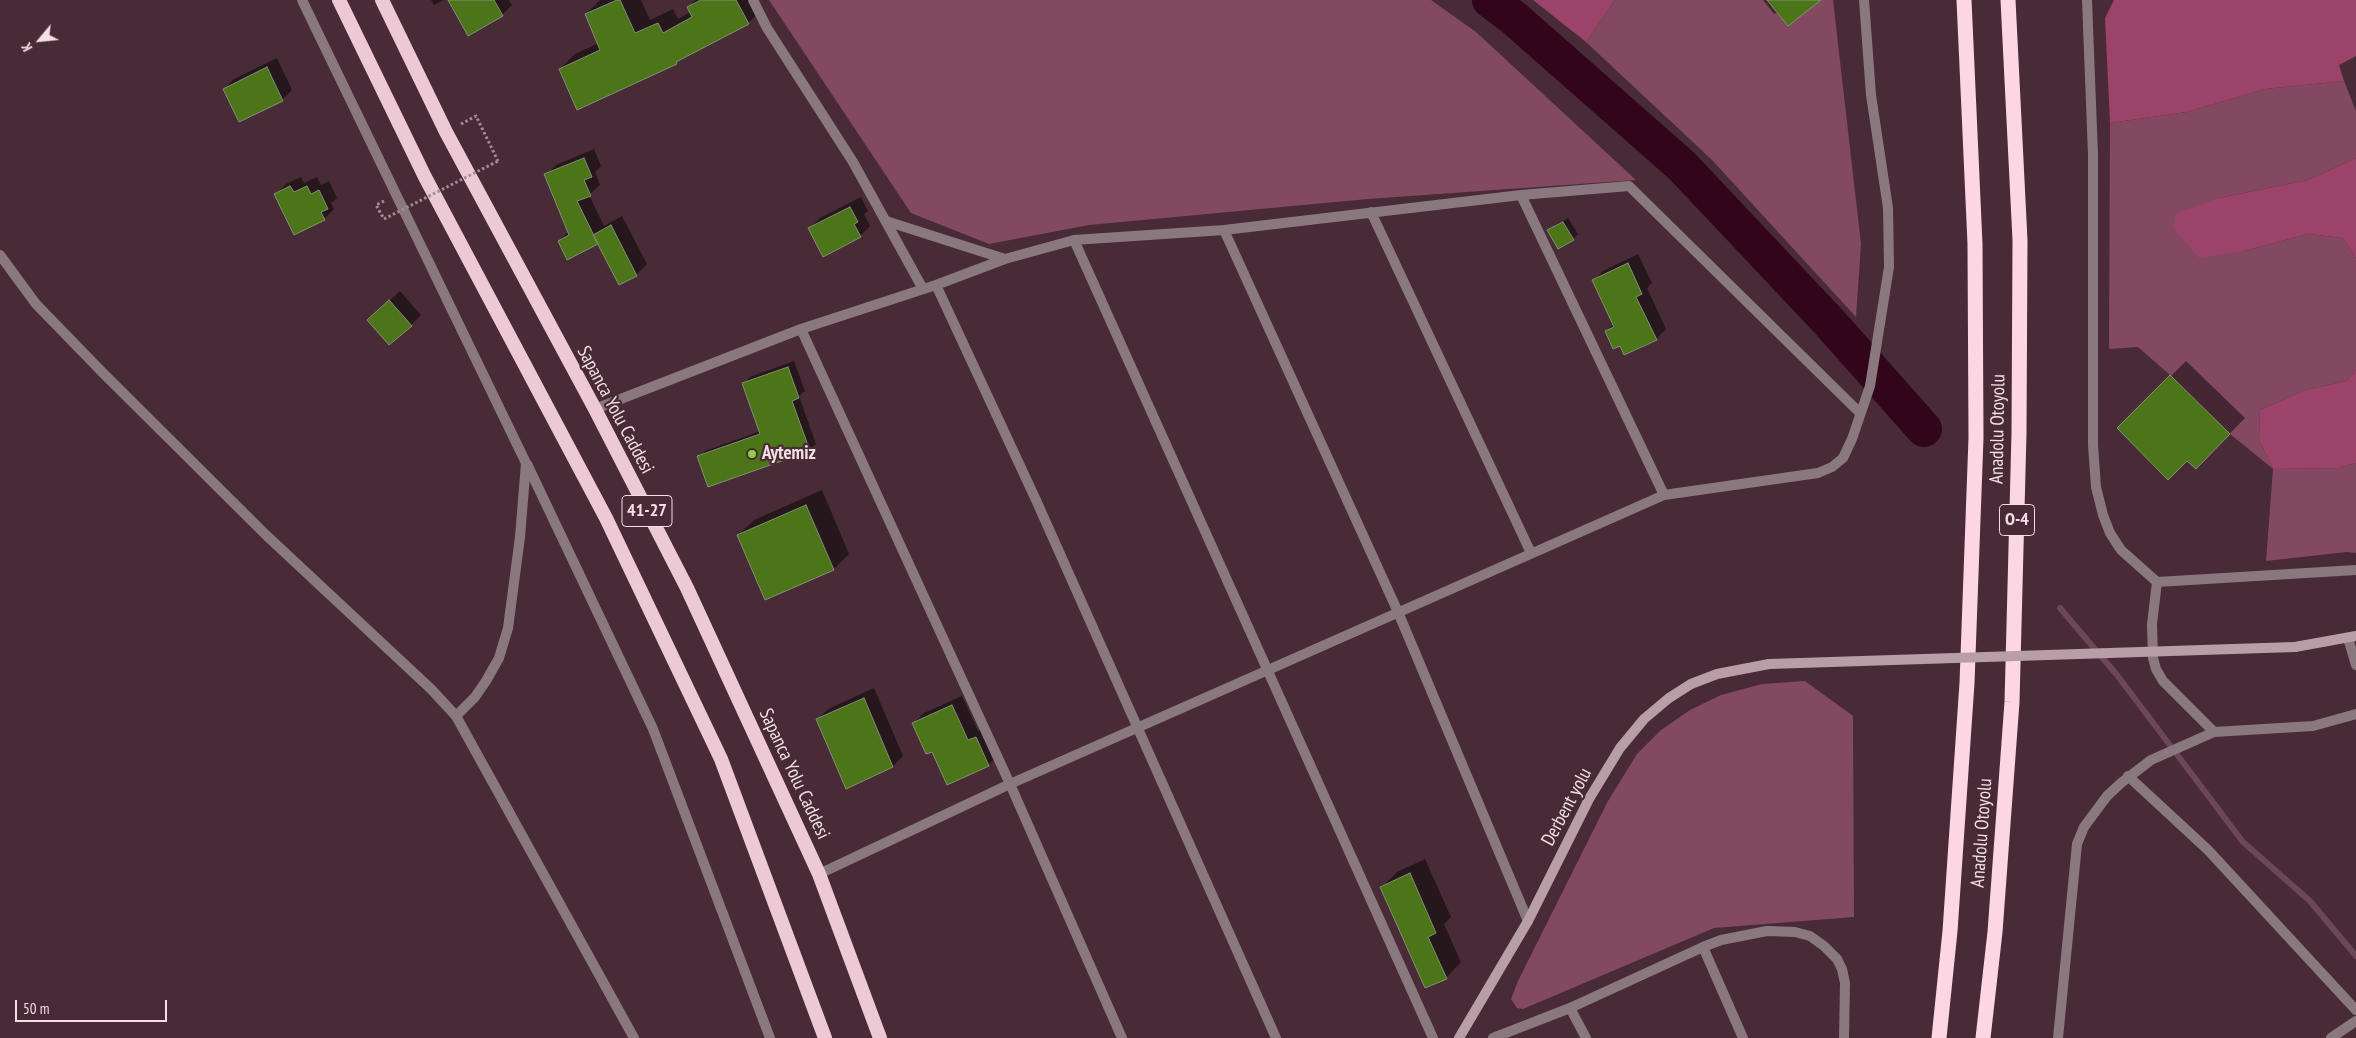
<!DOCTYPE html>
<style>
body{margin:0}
#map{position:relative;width:2356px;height:1038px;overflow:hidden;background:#482b36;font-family:"PT Sans Narrow",sans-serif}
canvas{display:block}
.north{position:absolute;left:15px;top:15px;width:50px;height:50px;-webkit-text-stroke:4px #482b36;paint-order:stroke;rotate:242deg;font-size:14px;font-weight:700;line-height:20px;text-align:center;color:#f3dfe5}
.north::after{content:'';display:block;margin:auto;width:18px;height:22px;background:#f3dfe5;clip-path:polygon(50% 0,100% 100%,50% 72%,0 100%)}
.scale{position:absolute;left:15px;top:1000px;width:152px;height:22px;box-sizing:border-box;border:2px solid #f3dfe5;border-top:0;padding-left:6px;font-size:15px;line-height:18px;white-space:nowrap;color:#f3dfe5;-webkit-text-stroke:4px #482b36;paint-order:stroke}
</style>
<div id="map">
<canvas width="2356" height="1038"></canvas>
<div class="north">K</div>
<div class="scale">50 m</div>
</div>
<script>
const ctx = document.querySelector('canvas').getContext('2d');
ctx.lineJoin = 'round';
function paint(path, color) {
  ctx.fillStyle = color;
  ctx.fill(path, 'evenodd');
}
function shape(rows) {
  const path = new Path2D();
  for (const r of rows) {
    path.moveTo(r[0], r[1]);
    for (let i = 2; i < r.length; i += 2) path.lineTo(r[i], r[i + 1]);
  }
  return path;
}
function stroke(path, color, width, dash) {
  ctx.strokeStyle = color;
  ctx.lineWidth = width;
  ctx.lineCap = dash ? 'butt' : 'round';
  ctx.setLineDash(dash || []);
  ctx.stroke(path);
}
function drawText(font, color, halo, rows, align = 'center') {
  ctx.font = font + ' "PT Sans Narrow",sans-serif';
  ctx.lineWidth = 4.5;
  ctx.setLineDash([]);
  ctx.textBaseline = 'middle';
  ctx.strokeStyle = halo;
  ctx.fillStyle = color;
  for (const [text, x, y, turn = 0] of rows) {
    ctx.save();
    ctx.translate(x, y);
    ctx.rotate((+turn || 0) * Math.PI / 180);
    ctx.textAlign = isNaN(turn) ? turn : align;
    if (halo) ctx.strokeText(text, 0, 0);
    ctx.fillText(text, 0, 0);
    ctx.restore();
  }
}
const green = shape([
 [769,0,1431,0,1476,32,1636,180,1368,199,1089,225,989,244,911,213],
 [1615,0,1833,0,1861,244,1856,317,1712,160,1586,42],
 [2344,81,2356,111,2356,158,2308,180,2219,198,2244,251,2308,234,2343,238,2356,258,2356,370,2347,381,2305,390,2260,410,2259,440,2273,469,2338,468,2356,463,2356,553,2347,552,2266,561,2273,469,2230,434,2170,375,2138,347,2109,349,2110,123,2187,112,2265,89],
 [1805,681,1853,716,1854,917,1714,928,1523,1009,1517,1008,1511,999,1518,981,1608,801,1637,754,1661,730,1690,710,1721,695,1762,684]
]);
const forest = shape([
 [1533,0,1615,0,1586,42],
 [2114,0,2356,0,2356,56,2339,65,2344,81,2265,89,2187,112,2110,123,2105,18],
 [2356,158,2356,258,2343,238,2308,234,2244,251,2199,258,2173,228,2176,213,2219,198,2308,180],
 [2356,370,2356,463,2338,468,2273,469,2259,440,2260,410,2305,390,2347,381]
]);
const shadow = shape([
 [431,0,444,0,434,5],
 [449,0,509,0,512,5,502,15],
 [600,0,641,0,650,20,673,9,678,19,691,12,688,7,696,0,758,0,763,9,748,23,681,58,676,63,578,108,560,69,575,54,599,43,586,14],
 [1763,0,1818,0,1774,14],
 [277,58,292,90,282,100,224,89,234,79],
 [594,149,601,166,595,172,600,185,589,195,604,226,622,216,647,264,636,275,620,283,599,242,559,241,569,231,546,175,556,165],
 [301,177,304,183,317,177,321,185,329,181,337,198,331,203,334,209,324,219,275,195,286,184],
 [861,197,868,211,864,214,870,226,860,236,810,228,820,218],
 [1568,218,1578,234,1573,239,1549,231],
 [1638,254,1652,283,1647,288,1666,329,1656,339,1621,344,1606,331,1614,324,1593,281,1603,271],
 [400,291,421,315,411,325,379,310],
 [794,361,805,391,799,396,816,444,809,450,699,457,705,451,761,431,744,383,750,377],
 [2186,361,2245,418,2196,468,2186,460,2119,428],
 [822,490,849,554,834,569,766,599,738,535,754,520],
 [874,688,903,756,893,766,818,719,828,709],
 [962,696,978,731,986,727,999,755,988,765,914,723,924,713],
 [1425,859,1451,917,1444,924,1461,962,1446,978,1382,887,1397,872]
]);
const stream = shape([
 [2060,608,2117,675,2243,842,2310,901,2356,956]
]);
const river = shape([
 [1490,0,1515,19,1682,166,1830,323,1924,429]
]);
const building = shape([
 [448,0,494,0,503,16,468,36,448,0],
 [617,0,620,0,635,33,658,23,663,33,692,17,687,7,701,0,736,0,749,24,676,62,677,64,577,110,559,69,600,50,585,14,617,0],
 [1767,0,1821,0,1788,26,1767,0],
 [267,67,283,101,239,122,223,89,267,67],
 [584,158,592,177,584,180,591,196,577,201,598,244,567,260,558,241,569,235,544,174,584,158],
 [290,186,294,192,307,186,311,194,319,190,328,209,321,212,325,220,294,235,274,194,290,186],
 [850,207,858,222,854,224,861,237,823,257,808,228,850,207],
 [1563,222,1574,240,1558,249,1547,230,1563,222],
 [611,225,637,276,619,285,593,235,611,225],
 [1628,263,1642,294,1636,297,1657,340,1624,355,1620,346,1613,349,1605,331,1614,327,1592,280,1628,263],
 [389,300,412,326,389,345,367,320,389,300],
 [788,367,799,398,792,401,810,451,708,487,697,456,760,434,742,383,788,367],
 [2170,375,2230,434,2196,469,2187,461,2168,480,2117,428,2170,375],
 [806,505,834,570,765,600,737,535,806,505],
 [864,698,893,767,846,789,816,719,864,698],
 [952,705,968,740,976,737,989,766,947,785,932,752,926,754,912,723,952,705],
 [1410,873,1436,933,1428,937,1447,979,1425,988,1380,887,1410,873]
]);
const path = shape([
 [461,124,476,116,498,161],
 [384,201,376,205,384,219]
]);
const minor = shape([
 [302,0,526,463,520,537,508,628,499,658,486,681,475,697,456,716],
 [753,0,767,28,853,162,923,289],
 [2087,0,2093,155,2093,445,2096,487,2103,515,2110,533,2121,550,2157,582,2356,570],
 [1521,195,1664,495],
 [1371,212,1531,553],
 [886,221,1005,259],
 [1224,230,1398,612,1528,921],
 [1074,240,1433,1038],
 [936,285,1036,500,1276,1038],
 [801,329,1010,784,1122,1038],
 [595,409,801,329,936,285,1005,259,1074,240,1224,230,1521,195,1629,186,1860,413],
 [527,464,653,729,770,1038],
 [2157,582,2152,624,2153,658,2156,669,2163,681,2214,732],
 [2348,638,2356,665],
 [2128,776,2208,850,2356,1010],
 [819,874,1010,784,1664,495,1818,473,1832,467,1843,458,1852,439,1870,386,1889,267,1888,208,1871,95,1864,0],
 [1703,947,1743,1038],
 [1570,1008,1586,1038],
 [1493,1038,1570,1008,1703,947,1721,940,1767,931,1795,932,1810,936,1824,946,1837,959,1842,969,1845,983,1844,1038],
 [2058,1038,2077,844,2084,827,2107,796,2121,783,2151,760,2214,732,2313,726,2356,714],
 [2331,1038,2356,1021]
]);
const tertiary = shape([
 [0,255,36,304,103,373,266,535,431,689,456,716,634,1038]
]);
const secondary = shape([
 [2295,647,2356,636],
 [1459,1038,1528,921,1589,799,1620,748,1644,719,1669,698,1691,684,1717,674,1769,664]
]);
const trunk = shape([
 [339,0,425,177,606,518,721,759,825,1038],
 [382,0,446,132,595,409,687,588,819,874,880,1038]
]);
const motorway = shape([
 [1939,1038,1950,931,1967,683,1976,438,1975,244,1964,0],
 [1983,1038,1995,932,2012,702,2019,433,2020,240,2008,0]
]);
const pathBridge = shape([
 [384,219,498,161]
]);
const secondaryBridge = shape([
 [1769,664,2295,647]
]);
const markers = [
 [752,454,5,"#8ece43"]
];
const shields = [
 [647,511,50],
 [2017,520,35]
];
const shieldNames = [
 ["41-27",647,511],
 ["O-4",2017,520]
];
const streetNames = [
 ["Sapanca Yolu Caddesi",615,410,62],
 ["Anadolu Otoyolu",1998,429,-89],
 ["Sapanca Yolu Caddesi",794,774,65],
 ["Derbent yolu",1567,807,-62],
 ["Anadolu Otoyolu",1982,833,-86]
];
const poiNames = [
 ["Aytemiz",762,454]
];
paint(green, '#824960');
paint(forest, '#9c4369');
paint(shadow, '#0007');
stroke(stream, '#6d4658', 6);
stroke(river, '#33051b', 36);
paint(building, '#4c7418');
stroke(building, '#819174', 1);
stroke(path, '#a48c94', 3, [2.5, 2.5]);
stroke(minor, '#89797e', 10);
stroke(tertiary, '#89797e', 10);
stroke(secondary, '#b89fa7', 10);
stroke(trunk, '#ecc9d5', 14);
stroke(motorway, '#fdd6e3', 15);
stroke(pathBridge, '#a48c94', 3, [2.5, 2.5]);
stroke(secondaryBridge, '#b89fa7', 10);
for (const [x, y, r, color] of markers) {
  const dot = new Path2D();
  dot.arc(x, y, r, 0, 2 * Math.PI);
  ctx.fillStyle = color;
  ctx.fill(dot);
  stroke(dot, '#482b36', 2);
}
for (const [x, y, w] of shields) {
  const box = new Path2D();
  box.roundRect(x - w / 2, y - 15.5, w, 31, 4);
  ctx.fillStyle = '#482b36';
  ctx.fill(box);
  stroke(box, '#f3dfe5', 1);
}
drawText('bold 18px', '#f3dfe5', null, shieldNames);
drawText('19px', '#f3dfe5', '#482b36', streetNames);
drawText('bold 19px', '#f3dfe5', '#482b36', poiNames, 'left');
</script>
